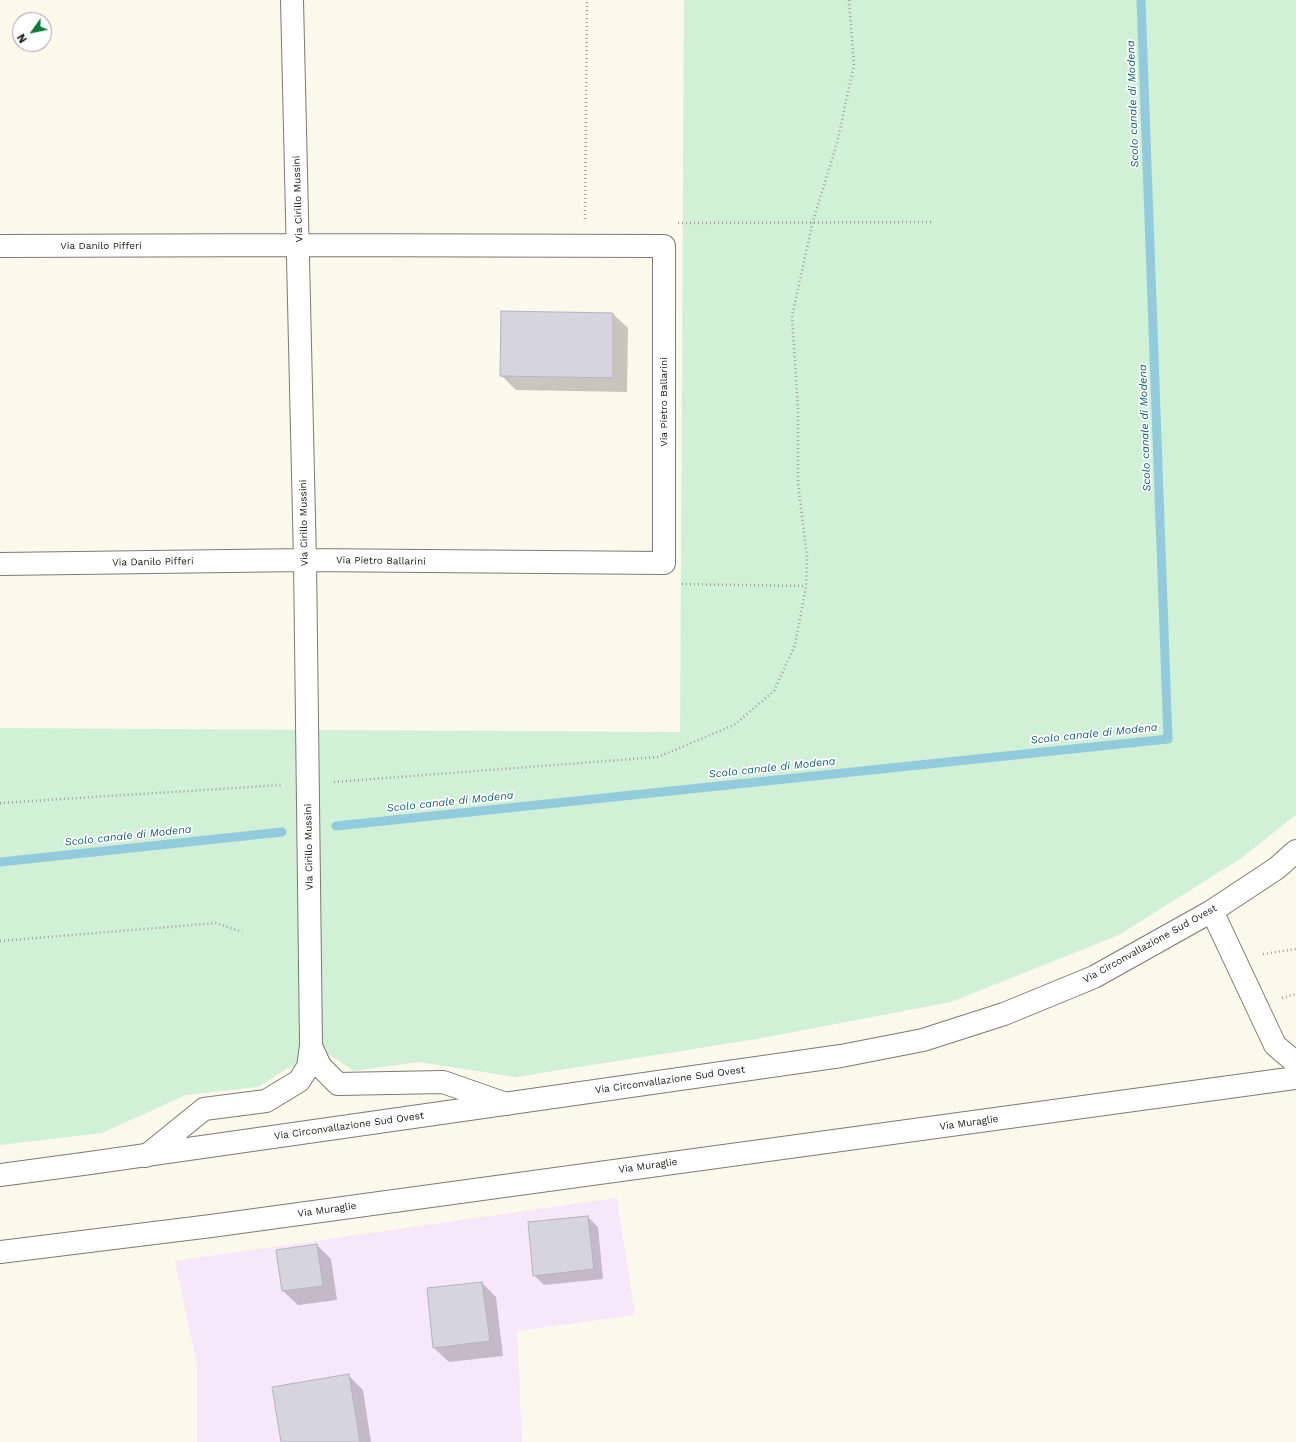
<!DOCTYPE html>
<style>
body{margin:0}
#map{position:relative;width:1296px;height:1442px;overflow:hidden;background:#fbf8ec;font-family:"Work Sans",sans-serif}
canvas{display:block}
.north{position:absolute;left:12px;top:12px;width:40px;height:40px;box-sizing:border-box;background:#fff;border:1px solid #a3a3a1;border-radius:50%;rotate:237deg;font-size:11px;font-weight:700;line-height:16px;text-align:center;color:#1a1915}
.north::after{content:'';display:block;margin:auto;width:14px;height:18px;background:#007b33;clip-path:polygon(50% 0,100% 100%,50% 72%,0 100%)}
</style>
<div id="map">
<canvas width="1296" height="1442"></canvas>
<div class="north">N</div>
</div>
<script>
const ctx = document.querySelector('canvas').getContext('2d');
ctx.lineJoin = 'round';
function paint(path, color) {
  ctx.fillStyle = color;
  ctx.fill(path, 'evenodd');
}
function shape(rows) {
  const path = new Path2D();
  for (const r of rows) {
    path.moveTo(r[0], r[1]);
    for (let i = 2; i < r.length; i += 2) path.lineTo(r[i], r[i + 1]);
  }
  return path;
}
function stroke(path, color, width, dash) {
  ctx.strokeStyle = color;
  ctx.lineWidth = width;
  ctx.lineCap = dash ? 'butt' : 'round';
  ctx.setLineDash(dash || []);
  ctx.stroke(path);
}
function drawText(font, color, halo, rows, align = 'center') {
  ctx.font = font + ' "Work Sans",sans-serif';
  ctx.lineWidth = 3.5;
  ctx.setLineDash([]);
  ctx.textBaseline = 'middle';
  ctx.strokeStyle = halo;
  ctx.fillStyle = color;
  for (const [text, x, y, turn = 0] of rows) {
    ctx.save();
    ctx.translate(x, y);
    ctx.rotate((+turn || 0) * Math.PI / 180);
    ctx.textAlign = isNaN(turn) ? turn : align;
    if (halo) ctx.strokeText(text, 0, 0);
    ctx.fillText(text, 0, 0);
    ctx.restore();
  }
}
const industrial = shape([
 [617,1198,635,1315,517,1331,522,1442,197,1442,197,1365,175,1261]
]);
const green = shape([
 [684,0,1296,0,1296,815,1240,859,1119,935,951,1002,757,1039,516,1077,418,1062,354,1071,330,1055,288,1068,258,1087,186,1095,102,1133,0,1145,0,728,680,732]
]);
const shadow = shape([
 [502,312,613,314,628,328,627,392,516,390,501,375],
 [588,1217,598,1227,603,1279,544,1285,534,1275],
 [317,1245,331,1259,337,1300,298,1305,283,1291,277,1251],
 [482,1283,496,1297,503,1356,449,1362,434,1348,428,1289],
 [349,1376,363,1390,371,1442,282,1442]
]);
const stream = shape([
 [336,826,1168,739,1141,0],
 [0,862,282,832]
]);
const building = shape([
 [501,311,613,313,613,378,500,376,501,311],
 [588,1216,594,1269,533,1276,528,1222,588,1216],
 [317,1244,323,1286,282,1291,276,1250,317,1244],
 [482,1282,490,1341,433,1348,427,1288,482,1282],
 [349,1374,360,1442,281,1442,272,1387,349,1374]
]);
const path = shape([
 [585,219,587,0],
 [678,223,932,222],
 [682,584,806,586],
 [334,782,658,757,734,725,774,691,795,645,806,586,807,557,798,483,798,409,792,316,813,221,837,143,854,65,849,0],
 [0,803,281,785],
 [0,941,216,923,242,932],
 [1263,954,1296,949],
 [1282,998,1296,994]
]);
const minor = shape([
 [0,246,299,245,664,246,664,563,305,560,0,564],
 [1212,911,1275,1045,1296,1063],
 [311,1046,320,1066,338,1084,443,1082,506,1104],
 [146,1156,204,1109,266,1101,299,1081,308,1067,311,1046,305,560,292,0],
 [0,1252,211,1226,1296,1078]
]);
const secondary = shape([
 [0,1175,90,1163,841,1056,923,1040,1004,1014,1094,977,1212,911,1277,868,1296,851]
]);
const streetNames = [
 ["Via Cirillo Mussini",298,199,-92],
 ["Via Danilo Pifferi",101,246],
 ["Via Pietro Ballarini",664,402,-90],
 ["Via Cirillo Mussini",304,523,-91],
 ["Via Pietro Ballarini",381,561,1],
 ["Via Danilo Pifferi",153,562,-1],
 ["Via Cirillo Mussini",309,847,-91],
 ["Via Circonvallazione Sud Ovest",1150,944,-29],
 ["Via Circonvallazione Sud Ovest",670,1080,-8],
 ["Via Muraglie",969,1123,-8],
 ["Via Circonvallazione Sud Ovest",349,1126,-8],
 ["Via Muraglie",648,1166,-8],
 ["Via Muraglie",327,1210,-8]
];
const waterNames = [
 ["Scolo canale di Modena",1133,104,-92],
 ["Scolo canale di Modena",1145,428,-92],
 ["Scolo canale di Modena",1094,734,-6],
 ["Scolo canale di Modena",772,768,-6],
 ["Scolo canale di Modena",450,802,-6],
 ["Scolo canale di Modena",128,836,-6]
];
paint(industrial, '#f7e7fa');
paint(green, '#d1f1d7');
paint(shadow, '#0003');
stroke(stream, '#92ccdc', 9);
paint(building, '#d6d4df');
stroke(building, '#b5b3be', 1);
stroke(minor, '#7d7a70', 24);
stroke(secondary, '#7d7a70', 24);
stroke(path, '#a2a097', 2.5, [1, 3]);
stroke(minor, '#fff', 22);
stroke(secondary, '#fff', 22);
drawText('10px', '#1a1915', '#fff', streetNames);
drawText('italic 11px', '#156172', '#fff', waterNames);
</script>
